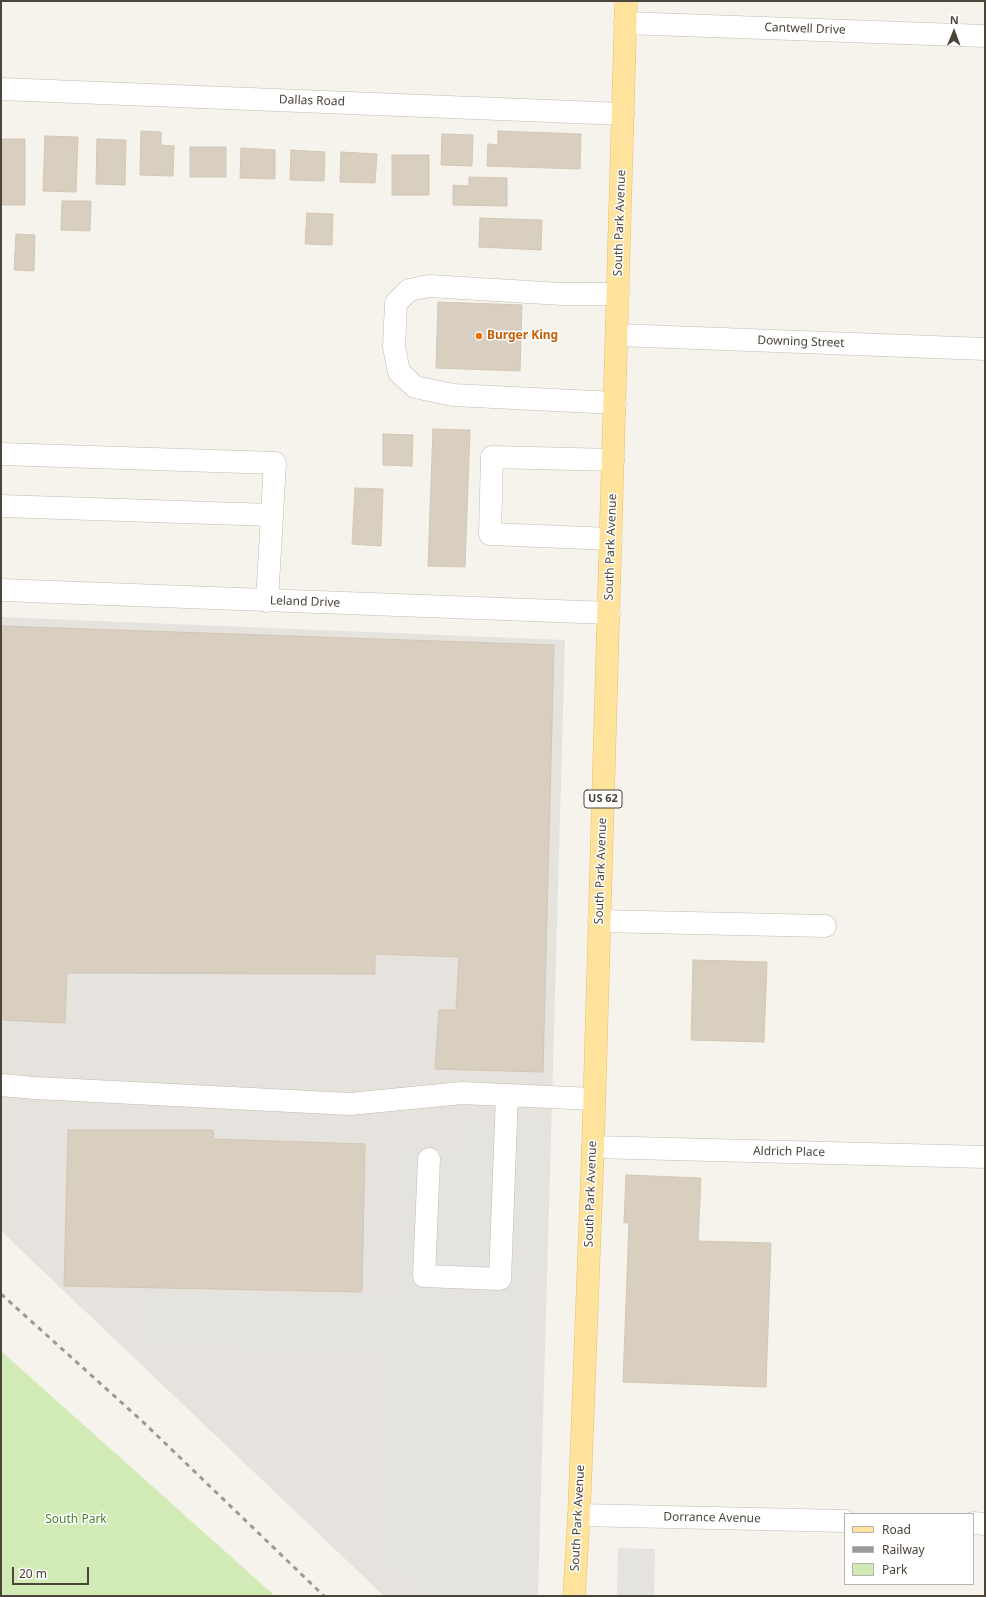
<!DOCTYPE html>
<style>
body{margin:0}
#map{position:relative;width:986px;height:1597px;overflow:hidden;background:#f6f3ec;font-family:"Noto Sans",sans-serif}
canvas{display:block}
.frame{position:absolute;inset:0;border:2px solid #4b4439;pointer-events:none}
.legend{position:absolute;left:844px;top:1513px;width:130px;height:72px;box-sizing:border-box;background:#fff;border:1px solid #b7b4b0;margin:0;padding:5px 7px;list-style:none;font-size:12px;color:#4b4439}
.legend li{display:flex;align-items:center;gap:8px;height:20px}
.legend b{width:20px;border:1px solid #b7b4b0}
.north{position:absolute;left:934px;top:12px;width:40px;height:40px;-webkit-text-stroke:3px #fff;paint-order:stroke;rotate:1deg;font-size:11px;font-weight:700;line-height:16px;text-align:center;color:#4b4439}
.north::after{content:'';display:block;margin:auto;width:14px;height:18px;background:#4b4439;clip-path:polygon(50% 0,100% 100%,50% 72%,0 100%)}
.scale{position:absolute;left:12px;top:1567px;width:77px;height:18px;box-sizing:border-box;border:2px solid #4b4439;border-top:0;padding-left:5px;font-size:12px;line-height:14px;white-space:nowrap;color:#4b4439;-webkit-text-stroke:3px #fff;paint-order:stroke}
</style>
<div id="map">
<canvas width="986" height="1597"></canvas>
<div class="frame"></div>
<ul class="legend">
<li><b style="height:5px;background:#ffe39c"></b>Road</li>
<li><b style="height:5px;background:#9a9a9a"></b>Railway</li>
<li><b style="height:11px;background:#d2eab5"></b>Park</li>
</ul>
<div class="north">N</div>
<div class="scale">20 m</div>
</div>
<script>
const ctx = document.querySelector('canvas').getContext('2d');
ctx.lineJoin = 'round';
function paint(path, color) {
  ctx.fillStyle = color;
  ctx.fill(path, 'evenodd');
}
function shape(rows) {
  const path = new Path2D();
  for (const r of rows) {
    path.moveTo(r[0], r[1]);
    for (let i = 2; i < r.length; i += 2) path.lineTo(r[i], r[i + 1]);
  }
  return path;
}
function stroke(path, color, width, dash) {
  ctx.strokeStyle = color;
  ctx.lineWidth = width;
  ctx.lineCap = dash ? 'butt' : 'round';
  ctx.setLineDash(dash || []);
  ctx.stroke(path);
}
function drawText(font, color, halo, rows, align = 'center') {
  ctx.font = font + ' "Noto Sans",sans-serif';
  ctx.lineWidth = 3;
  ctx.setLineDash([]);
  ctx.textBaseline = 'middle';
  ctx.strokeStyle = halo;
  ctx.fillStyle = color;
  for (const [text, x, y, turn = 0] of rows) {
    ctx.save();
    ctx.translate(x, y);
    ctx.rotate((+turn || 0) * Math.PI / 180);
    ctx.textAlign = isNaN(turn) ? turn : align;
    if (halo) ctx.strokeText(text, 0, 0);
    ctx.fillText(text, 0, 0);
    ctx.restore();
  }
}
const industrial = shape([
 [1,617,565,640,538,1596,384,1596,1,1231]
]);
const green = shape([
 [1,1351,275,1596,1,1596]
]);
const parking = shape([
 [465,1116,548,1118,534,1596,421,1596,383,1564,380,1356,142,1348,144,1295,391,1296,393,1149,463,1148],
 [618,1548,655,1549,654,1596,617,1596]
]);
const building = shape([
 [141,131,161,132,161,145,174,146,173,176,140,175,141,131],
 [498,131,581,134,580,169,487,166,488,144,498,145,498,131],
 [442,134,473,135,472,166,441,165,442,134],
 [45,136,78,137,76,192,43,191,45,136],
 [1,139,25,139,25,205,1,205,1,139],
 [97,139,126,140,125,185,96,184,97,139],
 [190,147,226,147,226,177,190,177,190,147],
 [241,148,275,150,275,179,240,178,241,148],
 [291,150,325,152,324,181,290,180,291,150],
 [341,152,377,154,375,183,340,182,341,152],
 [392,155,429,155,429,195,392,195,392,155],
 [469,177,507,178,507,206,453,205,453,185,469,186,469,177],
 [62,201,91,201,90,231,61,230,62,201],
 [307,213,333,214,332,245,305,244,307,213],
 [480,218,542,220,541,250,479,247,480,218],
 [16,234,35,235,34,271,14,270,16,234],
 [438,302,522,305,520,371,436,368,438,302],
 [433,429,470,430,465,567,428,566,433,429],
 [383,434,413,435,412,466,383,465,383,434],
 [355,488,383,489,381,546,352,544,355,488],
 [1,626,554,645,543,1072,435,1069,439,1010,456,1010,459,957,375,954,375,974,67,973,65,1023,1,1020,1,626],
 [693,960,767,962,764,1042,691,1040,693,960],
 [68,1130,213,1130,214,1139,365,1144,362,1292,64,1286,68,1130],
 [626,1175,701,1178,698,1241,771,1243,766,1387,623,1382,629,1223,624,1223,626,1175]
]);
const minor = shape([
 [625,23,985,36],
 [1,89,623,114],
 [617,335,985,349],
 [615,403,453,395,415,387,399,372,394,347,396,303,409,290,429,286,562,294,618,294],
 [1,454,275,463,267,601],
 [1,506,272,515],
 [611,539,490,534,492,457,613,460],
 [1,590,609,613],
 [599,921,825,926],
 [1,1085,35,1088,350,1104,462,1093,594,1099],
 [593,1147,985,1157],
 [429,1159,424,1276,500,1279,507,1095],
 [579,1515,845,1521],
 [973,1523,985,1524]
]);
const major = shape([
 [574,1596,579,1515,593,1147,626,1]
]);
const rail = shape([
 [1,1294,142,1421,324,1596]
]);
const markers = [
 [479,336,4,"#e8710a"]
];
const shields = [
 [603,799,38]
];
const shieldNames = [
 ["US 62",603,799]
];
const streetNames = [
 ["Cantwell Drive",805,29,2],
 ["Dallas Road",312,101,2],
 ["South Park Avenue",620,223,-88],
 ["Downing Street",801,342,2],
 ["South Park Avenue",611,547,-88],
 ["Leland Drive",305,602,2],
 ["South Park Avenue",601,871,-88],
 ["Aldrich Place",789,1152,1],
 ["South Park Avenue",591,1194,-88],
 ["South Park Avenue",578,1518,-87],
 ["Dorrance Avenue",712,1518,1]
];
const foodNames = [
 ["Burger King",487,336]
];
const parkNames = [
 ["South Park",76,1520]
];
paint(industrial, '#e6e2dd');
paint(green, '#d2eab5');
paint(parking, '#e5e3e0');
paint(building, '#d8cfc1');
stroke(building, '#d3c7b4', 1);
stroke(minor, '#c2bbae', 23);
stroke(major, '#e6c16a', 23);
stroke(minor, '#fff', 22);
stroke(major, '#ffe39c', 22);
stroke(rail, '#9a9a9a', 3, [5, 5]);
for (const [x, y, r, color] of markers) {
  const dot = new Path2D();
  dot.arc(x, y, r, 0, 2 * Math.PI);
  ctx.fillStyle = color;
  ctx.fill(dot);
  stroke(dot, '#fff', 1.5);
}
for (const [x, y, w] of shields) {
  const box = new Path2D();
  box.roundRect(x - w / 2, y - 9, w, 18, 3);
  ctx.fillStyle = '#fff';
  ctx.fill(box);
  stroke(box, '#4b4439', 1);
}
drawText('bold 11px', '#4b4439', null, shieldNames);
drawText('12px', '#4b4439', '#fff', streetNames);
drawText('bold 12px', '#c56008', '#fff', foodNames, 'left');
drawText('12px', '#4a7f2a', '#fff', parkNames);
</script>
